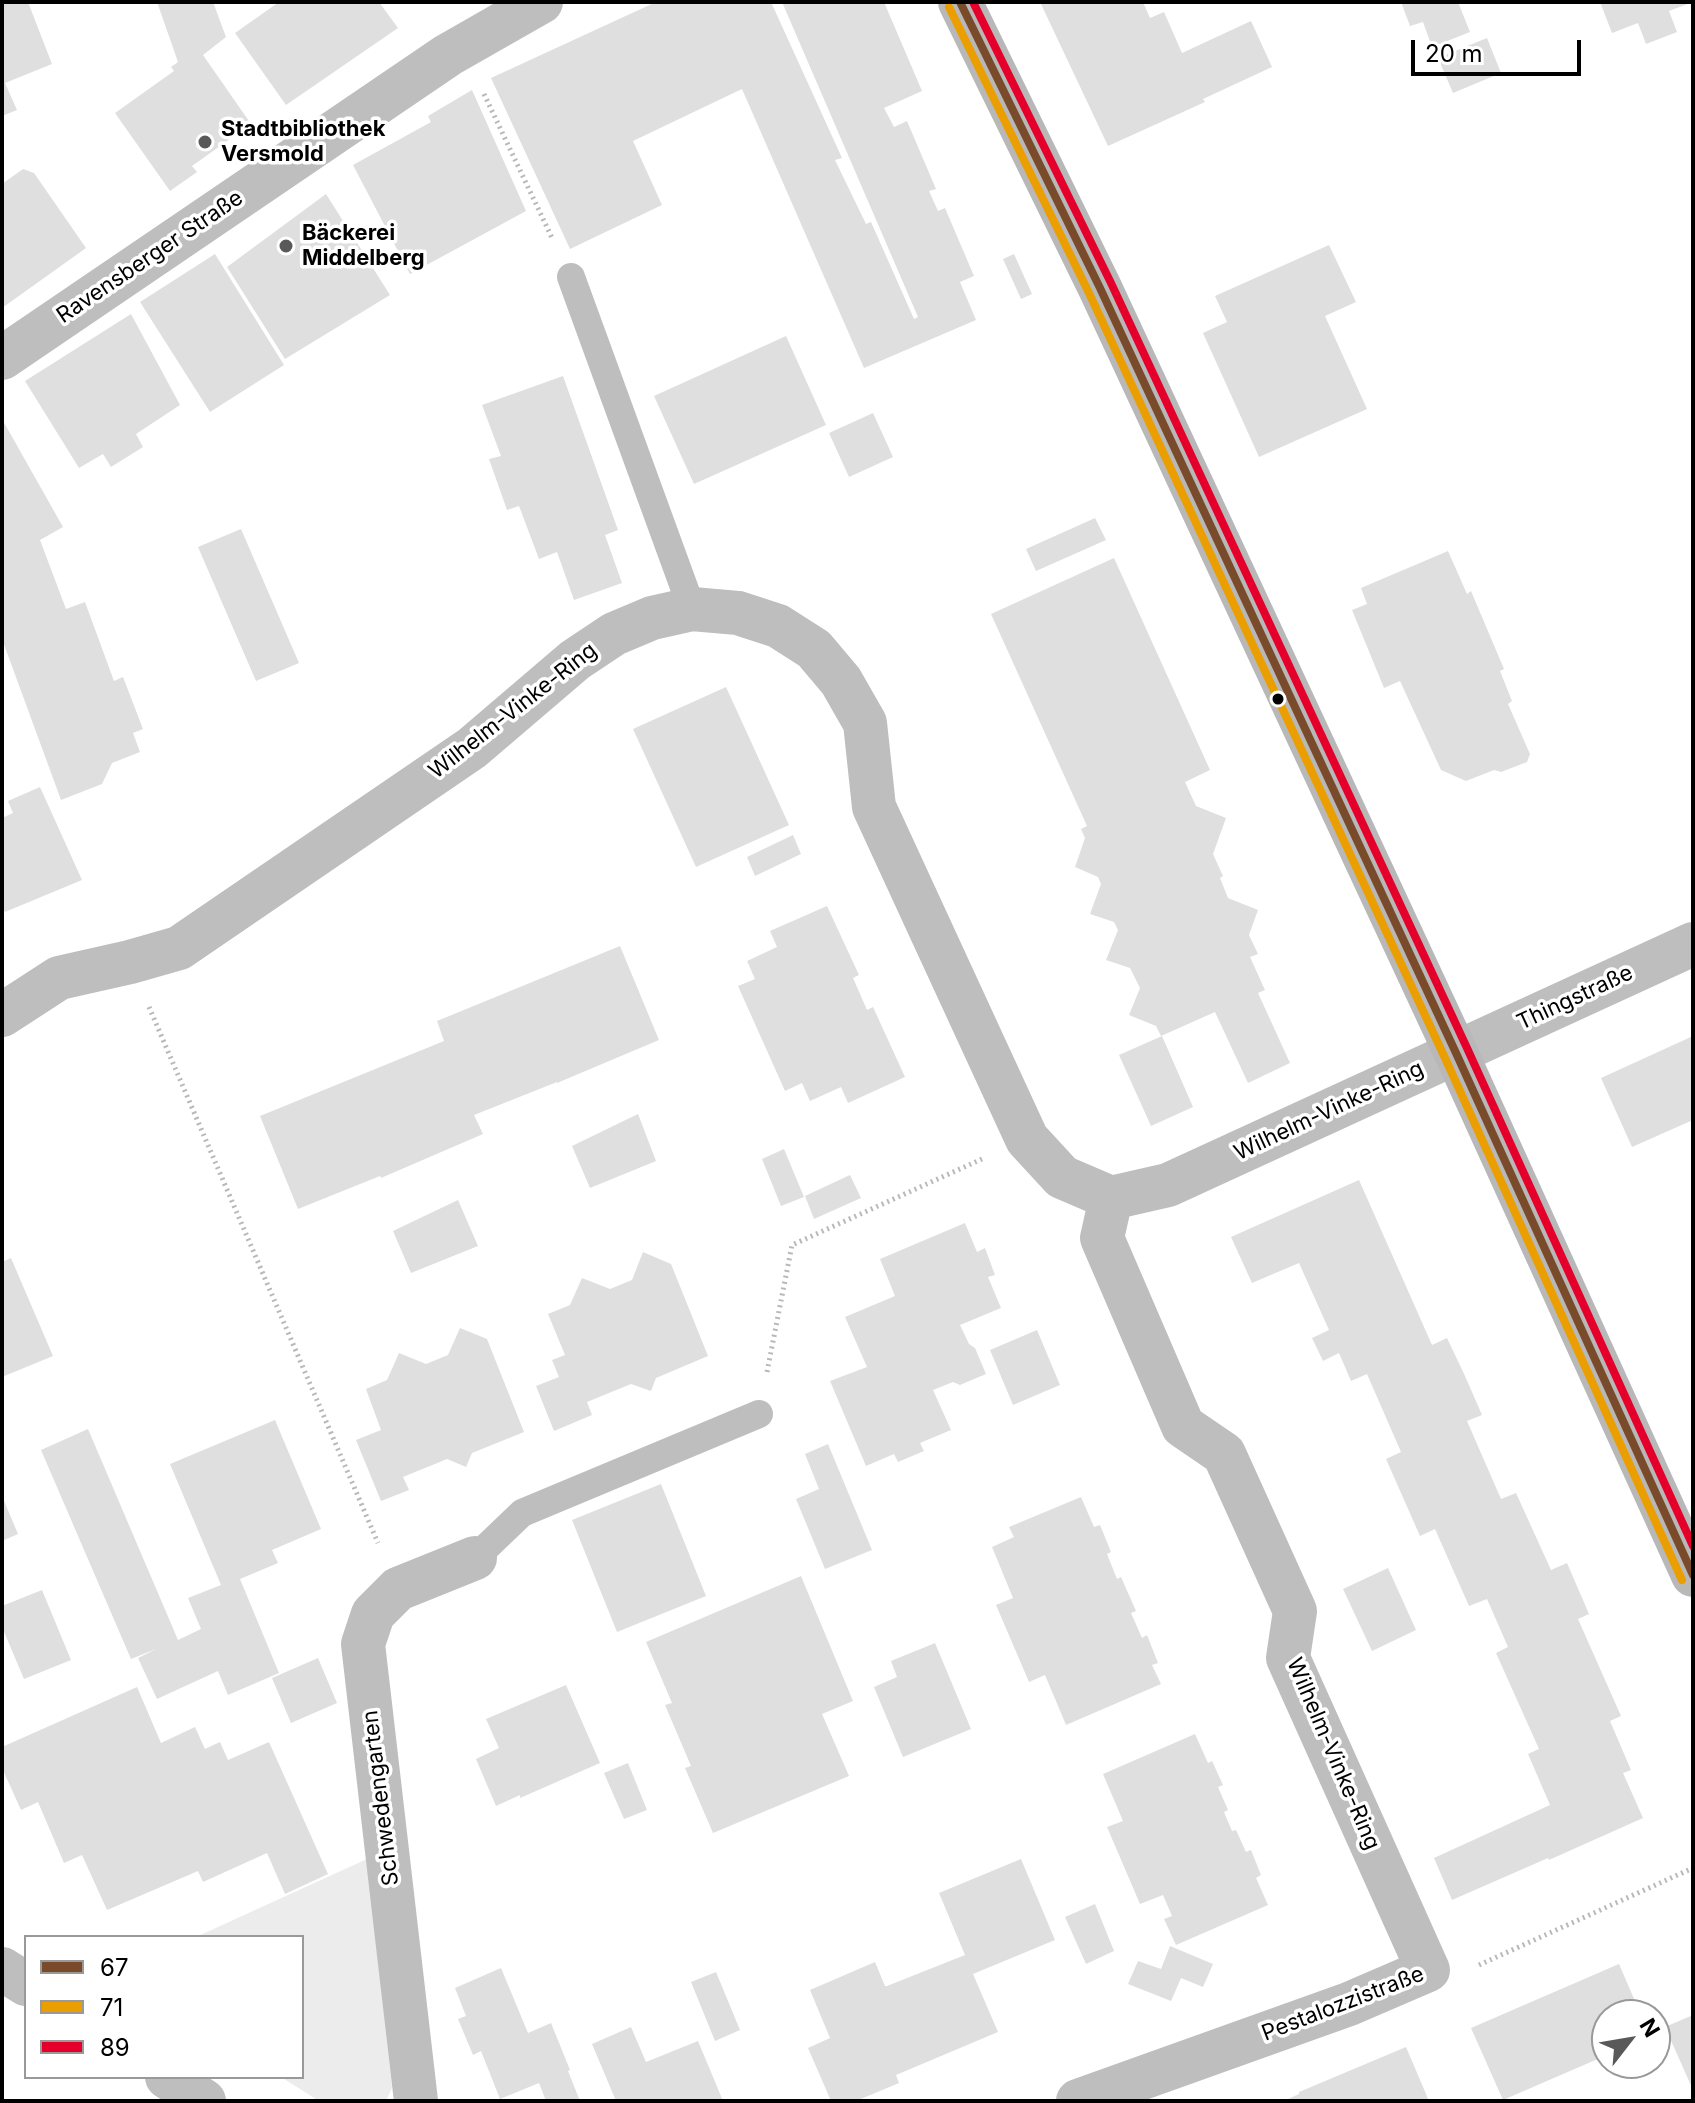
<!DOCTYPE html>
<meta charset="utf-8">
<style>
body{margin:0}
#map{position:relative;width:1695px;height:2103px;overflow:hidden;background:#fff;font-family:Inter,sans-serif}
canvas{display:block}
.frame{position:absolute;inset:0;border:4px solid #000;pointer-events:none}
.legend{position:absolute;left:24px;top:1935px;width:280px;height:144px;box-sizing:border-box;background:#fff;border:2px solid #999;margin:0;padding:10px 14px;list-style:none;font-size:24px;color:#000}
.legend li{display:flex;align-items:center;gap:16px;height:40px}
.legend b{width:40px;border:2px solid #999}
.north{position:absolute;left:1591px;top:1999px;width:80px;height:80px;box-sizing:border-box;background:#fff;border:2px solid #999;border-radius:50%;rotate:59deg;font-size:22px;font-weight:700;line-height:32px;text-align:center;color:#000}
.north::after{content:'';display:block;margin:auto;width:28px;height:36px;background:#595959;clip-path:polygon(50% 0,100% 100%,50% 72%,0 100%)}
.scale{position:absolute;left:1411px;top:40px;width:170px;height:36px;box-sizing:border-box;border:4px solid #000;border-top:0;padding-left:10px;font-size:24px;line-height:28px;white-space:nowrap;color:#000;-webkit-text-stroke:6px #fff;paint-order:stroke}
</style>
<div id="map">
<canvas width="1695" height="2103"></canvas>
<div class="frame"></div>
<ul class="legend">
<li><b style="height:10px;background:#7a4b2a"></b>67</li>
<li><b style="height:10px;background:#eb9e00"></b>71</li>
<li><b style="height:10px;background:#e4002b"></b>89</li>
</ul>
<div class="north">N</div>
<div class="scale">20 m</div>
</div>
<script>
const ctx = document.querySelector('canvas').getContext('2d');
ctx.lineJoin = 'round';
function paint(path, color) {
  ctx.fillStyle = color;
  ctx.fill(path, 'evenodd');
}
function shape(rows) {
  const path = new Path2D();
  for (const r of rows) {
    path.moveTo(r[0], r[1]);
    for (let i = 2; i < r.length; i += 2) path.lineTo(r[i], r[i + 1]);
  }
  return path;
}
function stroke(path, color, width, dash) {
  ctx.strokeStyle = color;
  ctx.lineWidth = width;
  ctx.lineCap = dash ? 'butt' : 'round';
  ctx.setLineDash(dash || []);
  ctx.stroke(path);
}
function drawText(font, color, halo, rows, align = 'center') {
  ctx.font = font + ' Inter,sans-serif';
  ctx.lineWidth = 7;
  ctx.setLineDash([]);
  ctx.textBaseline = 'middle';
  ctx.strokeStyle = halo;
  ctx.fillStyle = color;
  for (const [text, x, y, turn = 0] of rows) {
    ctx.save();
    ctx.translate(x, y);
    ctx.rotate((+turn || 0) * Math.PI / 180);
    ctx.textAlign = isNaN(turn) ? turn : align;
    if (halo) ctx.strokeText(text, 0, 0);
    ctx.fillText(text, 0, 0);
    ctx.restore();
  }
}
const green = shape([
 [367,1859,392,2088,386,2101,319,2101,281,2077,302,2077,302,1937,196,1937]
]);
const building = shape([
 [2,2,28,2,52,64,5,83,17,110,2,116],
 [157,2,213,2,226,37,203,55,251,124,192,166,197,172,170,191,115,113,174,71,171,67,178,62],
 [279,2,379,2,398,28,286,105,235,33],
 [656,2,771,2,842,158,835,160,866,224,871,222,914,319,918,317,782,2,884,2,922,91,884,108,894,127,907,121,936,189,929,191,938,211,945,208,974,276,960,282,976,320,864,368,742,89,633,141,662,205,570,249,491,78],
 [1040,2,1143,2,1150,18,1164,12,1182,53,1251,21,1272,67,1203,99,1205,102,1108,146],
 [1401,2,1458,2,1470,32,1432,47,1423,22,1410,26],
 [1600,2,1693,2,1669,11,1677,32,1646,44,1638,23,1612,33],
 [1487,38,1501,73,1453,93,1438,58],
 [472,90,526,211,410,274,353,165,431,122,428,116],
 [23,169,34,173,86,248,2,308,2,184],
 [326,194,390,295,285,359,227,267],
 [1329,245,1356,302,1325,316,1367,409,1259,457,1203,333,1227,322,1215,296],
 [215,254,284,365,210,412,140,302],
 [1014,254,1032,294,1021,299,1003,259],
 [131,314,180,405,136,434,143,447,111,467,103,454,79,468,25,381],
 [786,336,826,425,694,484,654,396],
 [563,376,618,530,605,535,622,583,574,600,557,552,539,559,519,506,507,510,489,459,501,456,482,405],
 [873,413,893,457,849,477,829,433],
 [2,419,63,527,40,540,66,609,85,602,114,681,123,677,143,729,133,733,140,752,112,763,102,784,61,800,2,639],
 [1095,518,1106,540,1036,571,1026,549],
 [241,529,299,663,256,681,198,547],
 [1448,551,1467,594,1471,591,1504,669,1500,671,1512,701,1508,704,1530,754,1527,762,1501,772,1494,770,1466,781,1441,770,1400,681,1384,688,1352,610,1367,604,1361,588],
 [1114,558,1210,770,1185,782,1196,806,1226,818,1213,854,1223,876,1220,878,1228,898,1258,910,1249,935,1258,954,1250,957,1265,990,1258,993,1290,1063,1248,1083,1215,1012,1161,1036,1156,1026,1129,1015,1140,988,1130,968,1106,960,1118,930,1114,922,1090,914,1101,884,1098,877,1075,867,1085,838,1081,829,1087,826,991,614],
 [726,687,789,825,696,867,633,729],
 [40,787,82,880,5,912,2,905,2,818,13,813,8,801],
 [793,835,801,854,755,876,747,857],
 [827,906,859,975,853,978,867,1010,873,1007,905,1077,848,1103,841,1087,810,1101,802,1083,785,1091,738,986,755,979,747,961,777,947,770,931],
 [620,946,659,1040,557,1083,557,1082,474,1115,483,1134,381,1178,380,1176,298,1209,260,1116,444,1041,437,1021],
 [1162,1036,1193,1107,1151,1126,1119,1055],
 [1693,1036,1693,1120,1632,1147,1601,1078],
 [638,1114,656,1161,590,1188,572,1146],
 [784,1149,804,1197,781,1206,762,1159],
 [850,1175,861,1198,814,1219,805,1196],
 [1359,1180,1432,1345,1447,1338,1465,1376,1482,1415,1467,1421,1501,1499,1516,1493,1551,1570,1567,1563,1589,1614,1578,1619,1621,1716,1610,1721,1631,1770,1623,1773,1643,1818,1549,1860,1548,1858,1452,1900,1434,1858,1550,1805,1528,1754,1539,1749,1496,1653,1508,1647,1487,1599,1469,1606,1435,1529,1420,1536,1386,1459,1401,1452,1367,1374,1351,1381,1339,1353,1323,1361,1312,1338,1329,1330,1299,1263,1252,1283,1231,1237],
 [458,1200,478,1246,411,1273,393,1231],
 [965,1223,977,1252,985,1248,995,1275,988,1277,1001,1308,960,1325,969,1344,975,1348,986,1374,960,1385,953,1382,933,1390,951,1430,920,1443,924,1451,898,1462,894,1454,866,1466,830,1381,867,1367,845,1317,895,1296,880,1259],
 [643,1252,671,1264,708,1356,656,1378,651,1391,631,1384,587,1402,592,1415,554,1431,536,1386,559,1377,552,1360,565,1355,548,1314,570,1305,582,1278,610,1289,632,1280],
 [11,1258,53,1356,2,1377,2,1262],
 [460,1328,487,1339,524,1432,472,1453,466,1467,447,1459,403,1477,409,1490,381,1501,356,1440,381,1430,366,1389,387,1380,399,1353,426,1364,448,1355],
 [1037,1330,1060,1385,1013,1405,990,1350],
 [275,1420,321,1529,272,1550,278,1563,240,1579,279,1673,228,1695,218,1671,157,1699,138,1658,156,1649,131,1659,41,1450,88,1429,178,1640,201,1629,188,1598,221,1585,170,1464],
 [828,1444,872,1550,825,1569,796,1499,819,1489,805,1454],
 [661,1484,706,1596,617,1632,572,1520],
 [2,1496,18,1534,2,1541],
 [1081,1497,1094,1527,1100,1525,1111,1552,1107,1554,1117,1579,1121,1577,1136,1611,1131,1613,1142,1638,1147,1635,1158,1663,1152,1665,1161,1684,1066,1725,1045,1675,1029,1682,996,1605,1013,1598,992,1547,1014,1537,1009,1527],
 [1388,1568,1416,1630,1372,1651,1343,1589],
 [801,1576,853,1701,822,1714,849,1776,713,1833,685,1768,691,1766,665,1705,672,1703,646,1642],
 [42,1590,71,1660,24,1679,2,1627,2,1606],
 [935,1643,971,1729,903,1757,874,1687,897,1677,891,1661],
 [318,1658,337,1703,291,1723,272,1678],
 [566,1685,600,1763,520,1798,520,1795,496,1806,476,1759,499,1748,486,1719],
 [137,1687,161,1743,195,1727,205,1749,220,1742,228,1760,269,1742,328,1874,285,1894,267,1853,203,1882,198,1871,107,1910,82,1855,64,1863,38,1802,21,1810,2,1768,2,1747],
 [1195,1734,1208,1763,1212,1761,1223,1785,1218,1787,1228,1810,1224,1812,1232,1831,1236,1830,1246,1852,1251,1850,1261,1875,1256,1878,1268,1905,1176,1945,1164,1919,1172,1916,1163,1895,1140,1904,1107,1827,1123,1821,1103,1774],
 [628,1763,647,1810,624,1819,604,1773],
 [1021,1859,1055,1940,973,1974,998,2032,896,2075,899,2083,856,2101,831,2101,808,2048,830,2038,810,1990,875,1962,885,1986,887,1986,965,1955,939,1893],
 [1095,1904,1114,1951,1086,1964,1065,1917],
 [1170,1946,1213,1964,1203,1987,1181,1978,1171,2001,1128,1984,1138,1961,1161,1969],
 [1619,1964,1641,2015,1607,2015,1607,2055,1503,2100,1471,2028],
 [501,1968,528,2033,551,2023,570,2070,568,2071,580,2101,546,2101,539,2083,500,2099,481,2051,473,2055,458,2019,466,2016,455,1988],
 [716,1972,740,2030,715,2041,691,1982],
 [1693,2015,1693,2090,1665,2027],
 [631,2027,646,2062,698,2041,723,2101,616,2101,592,2044],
 [1406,2047,1429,2101,1284,2101,1299,2094,1299,2092]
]);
const path = shape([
 [484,94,553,240],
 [149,1007,378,1543],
 [767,1372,792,1245,982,1159],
 [1479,1965,1693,1868]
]);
const service = shape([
 [571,277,692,609],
 [475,1558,522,1513,759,1414]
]);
const minor = shape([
 [2,358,448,55,541,2],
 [2,1015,59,978,130,962,179,948,472,748,575,660,614,634,652,618,692,609,738,613,778,626,814,649,841,681,865,723,874,807,1027,1139,1062,1177,1111,1198,1168,1185,1693,944],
 [2,1969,26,1984],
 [167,2077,204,2101],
 [416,2101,363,1644,373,1614,398,1589,475,1558],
 [1078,2101,1349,2004,1428,1970,1288,1658,1295,1611,1224,1454,1183,1426,1102,1238,1111,1198]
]);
const secondary = shape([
 [960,2,1100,288,1456,1053,1693,1575]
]);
const bus1 = shape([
 [960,2,1100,288,1456,1053,1693,1575]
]);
const bus2 = shape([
 [949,7,1089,293,1445,1058,1682,1580]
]);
const bus3 = shape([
 [973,2,1111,283,1467,1048,1693,1546]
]);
const markers = [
 [205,142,8,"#595959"],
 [286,246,8,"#595959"],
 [1278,699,7,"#000"]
];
const poiNames = [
 ["Stadtbibliothek",221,129],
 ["Versmold",221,154],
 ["Bäckerei",302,233],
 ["Middelberg",302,258]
];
const streetNames = [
 ["Ravensberger Straße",150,257,-34],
 ["Wilhelm-Vinke-Ring",513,711,-38],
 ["Thingstraße",1575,998,-25],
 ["Wilhelm-Vinke-Ring",1329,1111,-25],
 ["Wilhelm-Vinke-Ring",1333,1754,67],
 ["Schwedengarten",381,1798,-97],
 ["Pestalozzistraße",1343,2004,-21]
];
paint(green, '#ececec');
paint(building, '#dfdfdf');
stroke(path, '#b9b9b9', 5, [2, 4]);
stroke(service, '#bebebe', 28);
stroke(minor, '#bebebe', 44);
stroke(secondary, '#b8b8b8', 44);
stroke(bus1, '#7a4b2a', 8);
stroke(bus2, '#eb9e00', 8);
stroke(bus3, '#e4002b', 8);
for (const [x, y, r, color] of markers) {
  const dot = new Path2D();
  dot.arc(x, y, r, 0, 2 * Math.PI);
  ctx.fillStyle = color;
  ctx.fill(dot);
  stroke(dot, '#fff', 3);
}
drawText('bold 22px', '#000', '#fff', poiNames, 'left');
drawText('22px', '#000', '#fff', streetNames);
</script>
